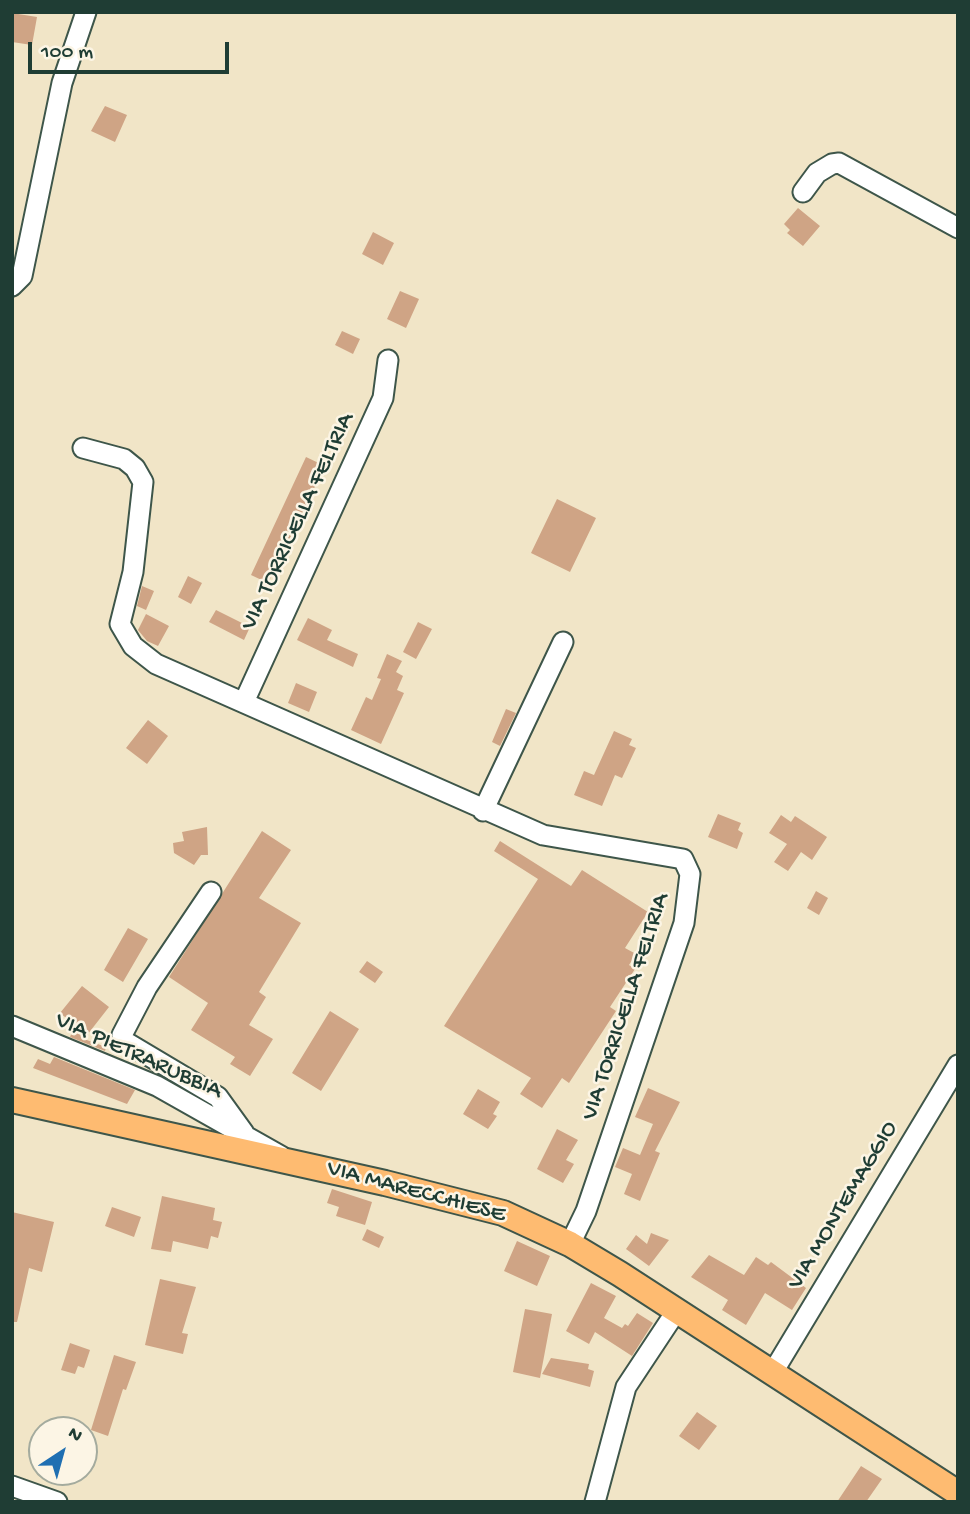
<!DOCTYPE html>
<style>
body{margin:0}
#map{position:relative;width:970px;height:1514px;overflow:hidden;background:#f1e5c7;font-family:"Gochi Hand",sans-serif}
canvas{display:block}
.frame{position:absolute;inset:0;border:14px solid #1f3d34;pointer-events:none}
.north{position:absolute;left:28px;top:1416px;width:70px;height:70px;box-sizing:border-box;background:#fcf5e5;border:2px solid #a4ab9e;border-radius:50%;rotate:36deg;font-size:19px;font-weight:700;line-height:28px;text-align:center;color:#1f3d34}
.north::after{content:'';display:block;margin:auto;width:24px;height:32px;background:#1f6fb2;clip-path:polygon(50% 0,100% 100%,50% 72%,0 100%)}
.scale{position:absolute;left:28px;top:42px;width:201px;height:32px;box-sizing:border-box;border:4px solid #1f3d34;border-top:0;padding-left:9px;font-size:21px;line-height:24px;white-space:nowrap;color:#1f3d34;-webkit-text-stroke:5px #fcf5e5;paint-order:stroke}
</style>
<div id="map">
<canvas width="970" height="1514"></canvas>
<div class="frame"></div>
<div class="north">N</div>
<div class="scale">100 m</div>
</div>
<script>
const ctx = document.querySelector('canvas').getContext('2d');
ctx.lineJoin = 'round';
function paint(path, color) {
  ctx.fillStyle = color;
  ctx.fill(path, 'evenodd');
}
function shape(rows) {
  const path = new Path2D();
  for (const r of rows) {
    path.moveTo(r[0], r[1]);
    for (let i = 2; i < r.length; i += 2) path.lineTo(r[i], r[i + 1]);
  }
  return path;
}
function stroke(path, color, width, dash) {
  ctx.strokeStyle = color;
  ctx.lineWidth = width;
  ctx.lineCap = dash ? 'butt' : 'round';
  ctx.setLineDash(dash || []);
  ctx.stroke(path);
}
function drawText(font, color, halo, rows, align = 'center') {
  ctx.font = font + ' "Gochi Hand",sans-serif';
  ctx.lineWidth = 5;
  ctx.setLineDash([]);
  ctx.textBaseline = 'middle';
  ctx.strokeStyle = halo;
  ctx.fillStyle = color;
  for (const [text, x, y, turn = 0] of rows) {
    ctx.save();
    ctx.translate(x, y);
    ctx.rotate((+turn || 0) * Math.PI / 180);
    ctx.textAlign = isNaN(turn) ? turn : align;
    if (halo) ctx.strokeText(text, 0, 0);
    ctx.fillText(text, 0, 0);
    ctx.restore();
  }
}
const building = shape([
 [12,13,37,17,32,45,12,42],
 [105,106,127,115,115,142,91,131],
 [798,208,820,226,803,246,787,233,790,230,784,224],
 [373,232,394,243,383,265,362,254],
 [400,291,419,299,406,328,387,319],
 [342,331,360,339,353,354,335,345],
 [306,457,325,466,268,583,251,575],
 [557,499,596,518,570,572,531,553],
 [188,576,202,583,191,604,178,597],
 [142,586,154,591,146,610,137,606],
 [216,610,250,627,244,640,209,622],
 [146,614,169,626,158,646,147,641,138,630],
 [308,618,332,630,327,640,358,654,353,667,297,640],
 [418,622,432,629,416,659,403,652],
 [387,654,402,661,396,672,403,676,397,690,404,693,381,744,351,730,366,697,372,700,381,679,377,678],
 [296,683,317,692,309,712,288,703],
 [506,709,516,713,500,746,492,742],
 [148,720,168,736,147,764,126,748],
 [614,731,632,739,629,745,636,748,622,778,615,775,602,806,574,795,584,771,594,775],
 [718,814,741,823,738,830,743,833,737,849,708,837],
 [781,815,791,822,795,816,827,837,812,860,801,852,788,871,774,862,787,844,769,833],
 [207,827,208,855,201,855,194,865,174,853,173,843,184,841,182,832],
 [262,831,291,850,259,898,301,923,259,992,266,997,249,1025,273,1039,250,1076,230,1064,235,1057,191,1030,208,1003,169,977],
 [500,841,571,886,582,870,648,912,625,948,636,954,629,965,635,969,610,1007,616,1011,569,1083,562,1078,542,1108,520,1094,531,1078,444,1026,538,879,494,851],
 [816,891,828,898,819,915,807,908],
 [128,928,148,939,123,982,104,970],
 [367,961,383,972,375,983,359,972],
 [82,986,109,1007,84,1039,106,1047,105,1051,70,1037,75,1025,60,1013],
 [330,1011,359,1029,321,1091,292,1073],
 [54,1057,135,1090,127,1104,33,1068,38,1059,50,1064],
 [648,1088,680,1102,655,1151,660,1153,640,1201,624,1194,632,1174,615,1167,623,1148,640,1155,653,1124,635,1117],
 [478,1089,500,1102,493,1114,497,1116,488,1129,463,1114],
 [557,1129,578,1140,566,1160,574,1164,563,1183,537,1169],
 [332,1189,372,1202,365,1225,336,1216,339,1207,327,1203],
 [162,1196,215,1208,213,1220,222,1222,218,1238,211,1236,208,1249,173,1241,171,1252,151,1249],
 [112,1207,141,1217,134,1237,105,1226],
 [12,1212,54,1222,42,1272,29,1268,17,1322,12,1322],
 [367,1229,384,1237,379,1248,362,1240],
 [651,1233,669,1240,649,1266,626,1249,636,1235,647,1244],
 [517,1241,550,1256,537,1286,504,1271],
 [709,1255,744,1275,756,1257,768,1265,771,1262,806,1288,792,1310,765,1293,746,1325,722,1310,728,1300,691,1277],
 [160,1279,196,1287,182,1333,188,1334,183,1354,145,1345],
 [591,1283,616,1296,604,1318,622,1328,625,1324,628,1326,637,1313,653,1323,632,1356,595,1332,589,1344,566,1331],
 [525,1309,552,1314,540,1378,513,1372],
 [70,1343,90,1350,84,1368,78,1366,75,1374,61,1370],
 [114,1355,136,1362,126,1390,123,1389,108,1436,91,1430],
 [551,1358,589,1364,588,1369,594,1371,590,1387,542,1374],
 [697,1412,717,1426,699,1450,679,1436],
 [861,1466,882,1479,866,1502,837,1502]
]);
const minor = shape([
 [803,192,817,173,832,164,839,163,958,228],
 [12,286,22,276,62,83,86,12],
 [83,448,124,459,135,468,143,482,133,572,120,624,133,646,156,664,543,835,683,859,690,874,684,923,586,1211,570,1244],
 [244,702,383,398,388,360],
 [483,811,563,642],
 [211,892,147,987,122,1035,124,1041,218,1097,244,1133],
 [12,1026,157,1086,281,1156],
 [773,1372,958,1065],
 [12,1486,57,1502],
 [595,1502,626,1387,677,1310]
]);
const major = shape([
 [12,1100,385,1183,503,1213,570,1244,620,1274,958,1493]
]);
const streetNames = [
 ["VIA TORRICELLA FELTRIA",299,522,-65],
 ["VIA TORRICELLA FELTRIA",627,1007,-72],
 ["VIA PIETRARUBBIA",138,1057,24],
 ["VIA MARECCHIESE",416,1193,15],
 ["VIA MONTEMAGGIO",844,1206,-59]
];
paint(building, '#cfa485');
stroke(minor, '#3e564a', 23);
stroke(major, '#3e564a', 28);
stroke(minor, '#fff', 19);
stroke(major, '#febb71', 24);
drawText('24px', '#1f3d34', '#fcf5e5', streetNames);
</script>
